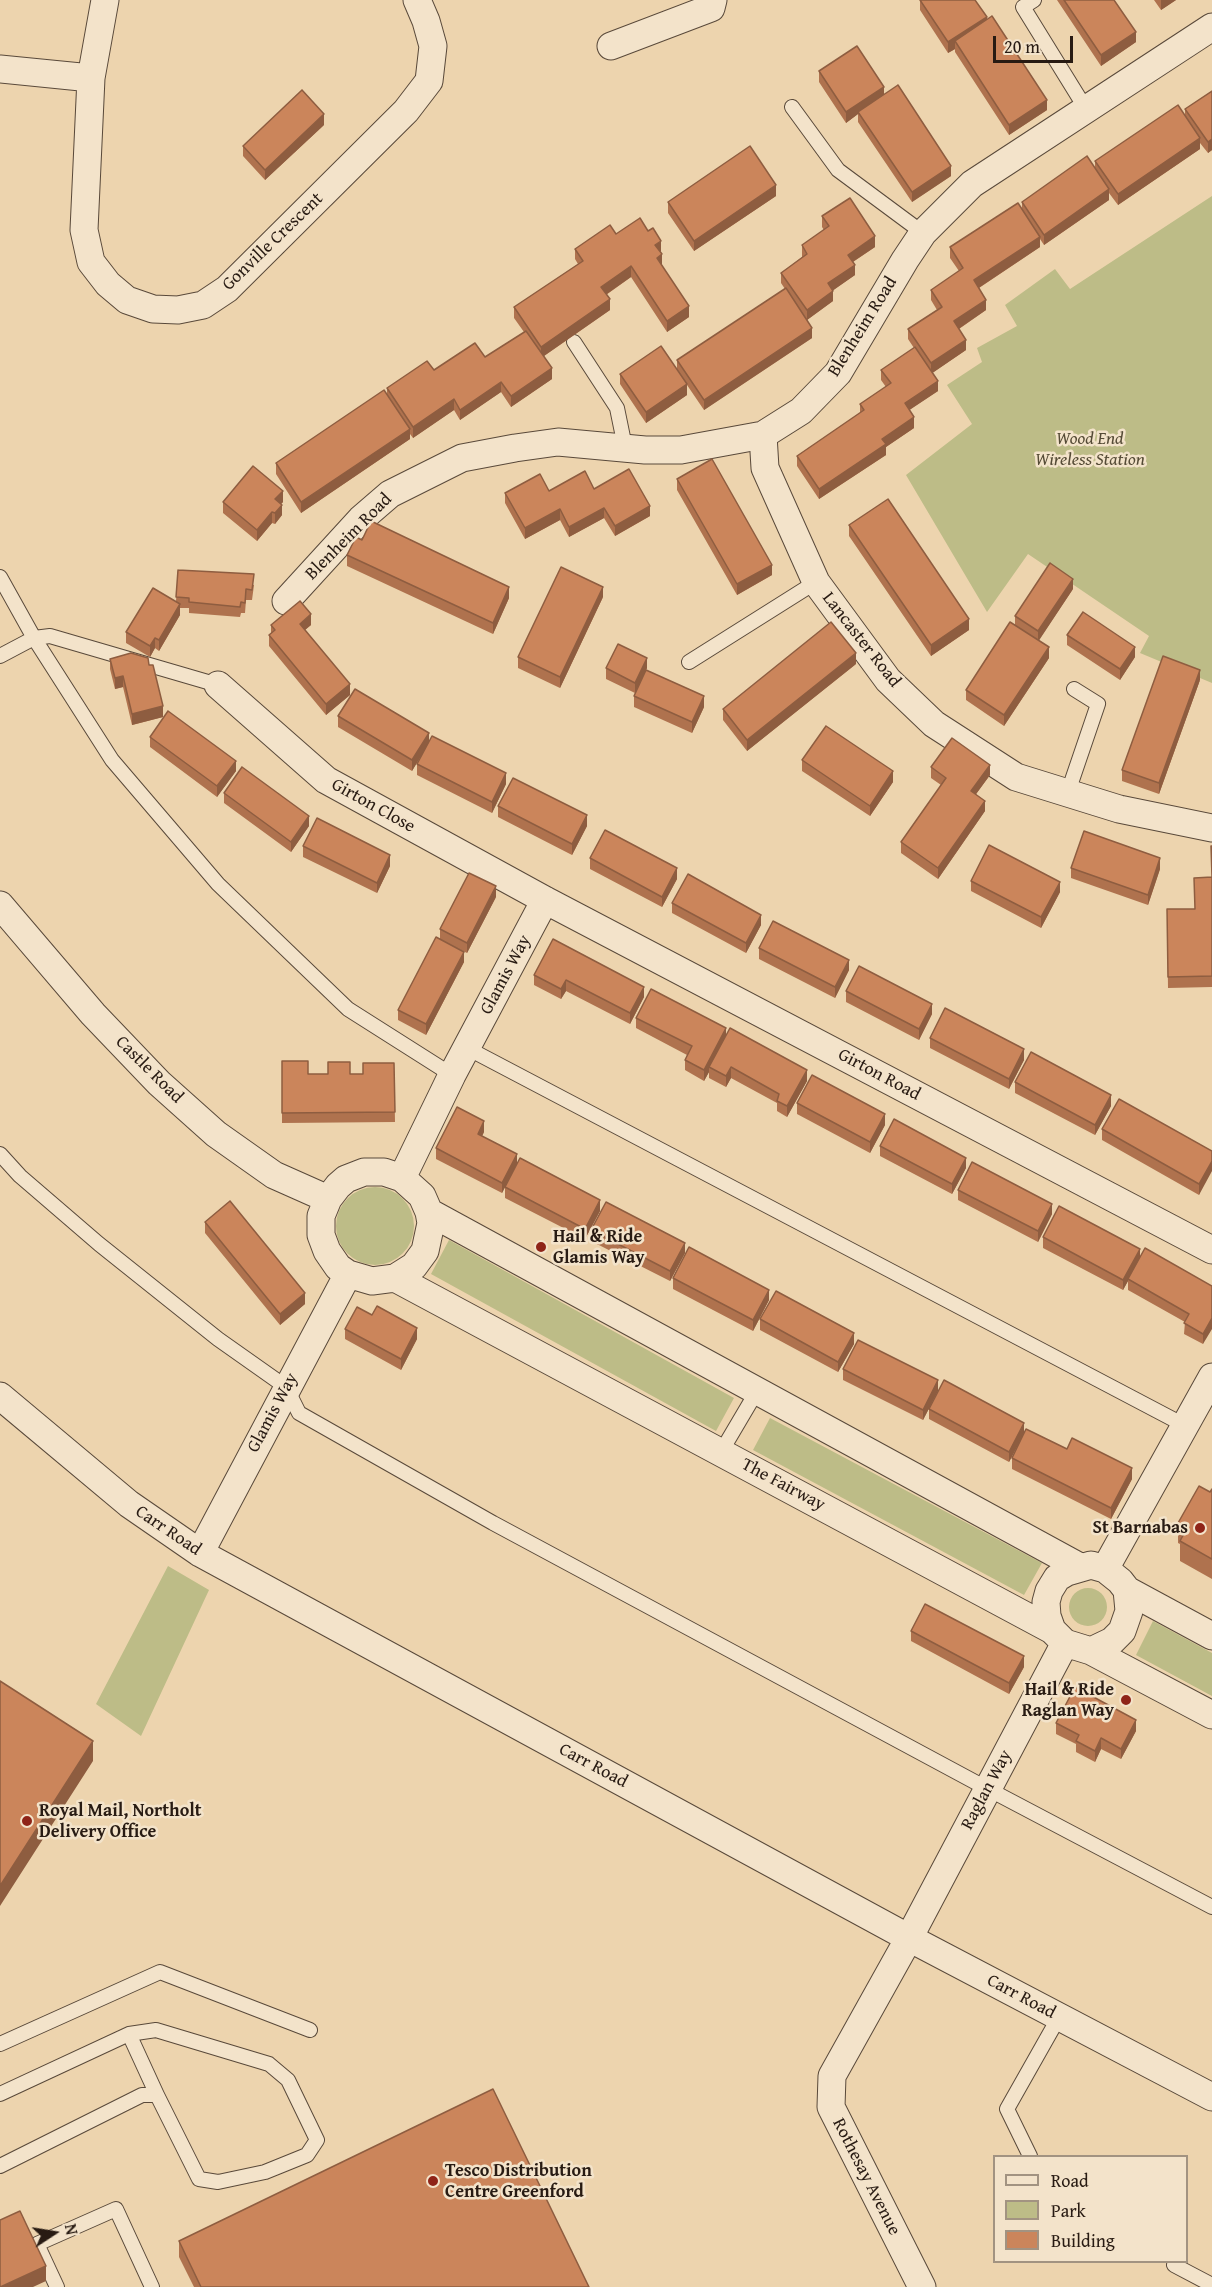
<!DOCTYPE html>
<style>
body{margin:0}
#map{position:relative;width:1212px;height:2287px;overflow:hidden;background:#edd4ae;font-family:"Gentium Book Plus",serif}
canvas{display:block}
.legend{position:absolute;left:993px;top:2155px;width:195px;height:108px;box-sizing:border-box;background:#f3e3ca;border:2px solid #a29381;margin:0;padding:8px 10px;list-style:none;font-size:18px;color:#281b13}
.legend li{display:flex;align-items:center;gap:12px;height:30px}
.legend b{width:30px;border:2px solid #a29381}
.north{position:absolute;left:24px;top:2203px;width:60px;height:60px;-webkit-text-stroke:4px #f3e3ca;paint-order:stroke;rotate:78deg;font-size:16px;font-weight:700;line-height:24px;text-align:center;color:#281b13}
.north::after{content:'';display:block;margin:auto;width:21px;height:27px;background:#281b13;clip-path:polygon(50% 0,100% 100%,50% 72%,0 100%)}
.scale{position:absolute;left:993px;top:36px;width:80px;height:27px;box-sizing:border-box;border:3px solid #281b13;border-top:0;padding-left:8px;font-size:18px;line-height:21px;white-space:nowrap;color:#281b13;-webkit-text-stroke:4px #f3e3ca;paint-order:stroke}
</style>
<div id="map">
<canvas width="1212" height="2287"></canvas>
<ul class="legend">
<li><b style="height:8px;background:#f3e3ca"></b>Road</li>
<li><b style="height:16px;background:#bdbc87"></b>Park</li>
<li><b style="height:16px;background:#cb855b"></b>Building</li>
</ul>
<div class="north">N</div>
<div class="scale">20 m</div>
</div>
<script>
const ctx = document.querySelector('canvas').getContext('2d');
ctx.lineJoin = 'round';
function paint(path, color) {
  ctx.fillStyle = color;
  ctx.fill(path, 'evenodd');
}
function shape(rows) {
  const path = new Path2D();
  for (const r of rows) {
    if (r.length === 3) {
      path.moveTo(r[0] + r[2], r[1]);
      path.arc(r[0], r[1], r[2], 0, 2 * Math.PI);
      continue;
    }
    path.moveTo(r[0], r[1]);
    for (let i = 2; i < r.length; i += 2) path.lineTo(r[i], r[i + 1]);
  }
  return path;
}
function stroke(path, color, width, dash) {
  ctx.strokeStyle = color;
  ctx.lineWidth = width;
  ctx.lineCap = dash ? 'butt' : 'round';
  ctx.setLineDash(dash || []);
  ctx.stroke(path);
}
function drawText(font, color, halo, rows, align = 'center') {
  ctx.font = font + ' "Gentium Book Plus",serif';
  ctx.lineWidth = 5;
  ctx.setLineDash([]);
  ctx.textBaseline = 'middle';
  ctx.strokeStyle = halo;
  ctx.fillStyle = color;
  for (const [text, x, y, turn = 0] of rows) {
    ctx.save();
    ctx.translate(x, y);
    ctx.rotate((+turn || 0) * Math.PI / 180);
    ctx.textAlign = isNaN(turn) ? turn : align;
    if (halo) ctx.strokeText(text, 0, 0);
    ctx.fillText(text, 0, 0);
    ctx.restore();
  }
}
const green = shape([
 [1212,196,1212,683,1140,653,1149,636,1028,554,987,612,906,475,972,424,947,385,982,362,977,348,1017,326,1005,305,1055,269,1070,289],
 [375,1226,39],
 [449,1240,734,1398,716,1431,431,1274],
 [770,1418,1042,1563,1024,1595,753,1450],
 [168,1566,209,1590,141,1736,96,1704],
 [1088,1607,19],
 [1153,1621,1212,1653,1212,1696,1136,1655]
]);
const lane = shape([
 [1034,0,1023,7,1086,109],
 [792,107,838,170,923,233],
 [574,342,617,408,625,447],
 [0,577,34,638,112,760,218,884,348,1009,452,1075],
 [0,656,34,638,50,636,218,685],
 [689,662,816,582],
 [1068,792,1098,704,1074,689],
 [467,1048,1184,1425],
 [0,1154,20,1176,99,1244,218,1339,286,1387,299,1413,493,1523,988,1789,1212,1907],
 [721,1452,757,1391],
 [129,2034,157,2095],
 [0,2044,160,1972,310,2030],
 [0,2094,129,2034,156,2030,269,2064,288,2080,317,2140,307,2155,265,2172,218,2182,199,2179,157,2095,142,2095,0,2166],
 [1030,2156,1007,2109,1059,2017],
 [1174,2265,1212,2285],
 [57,2287,37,2244,116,2209,152,2287]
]);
const street = shape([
 [105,0,91,78,84,230,91,262,108,284,127,300,153,309,178,310,203,305,227,289,406,111,429,81,433,46,426,21,417,0],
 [611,46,711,8,713,0],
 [0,69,91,78],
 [763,435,765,468,816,582,888,680,934,724,1016,777,1119,809,1212,828],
 [286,601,361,519,390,494,462,458,515,448,558,442,645,450,681,450,763,435,801,411,838,373,905,260,923,233,972,184,1212,27],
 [218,685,326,780,545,900,1212,1250],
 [0,905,93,1014,159,1083,216,1134,274,1175,328,1199],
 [402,1178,452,1075,545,900],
 [395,1278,414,1266,425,1251,431,1223,429,1212],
 [0,1396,129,1504,200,1553,909,1938,1212,2097],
 [200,1553,348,1274],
 [1080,1567,429,1212,422,1196,402,1178,384,1172,364,1172,346,1179,338,1186,328,1199,321,1216,321,1235,327,1251,338,1267,348,1274,372,1281,395,1278,1052,1630,1065,1643,1091,1651,1212,1715],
 [1105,1569,1212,1377],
 [1052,1630,1047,1616,1046,1602,1049,1591,1057,1578,1067,1572,1091,1565,1105,1569,1120,1581,1127,1590,1212,1636],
 [1091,1651,1112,1641,1122,1631,1129,1611,1127,1590],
 [922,2287,831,2107,832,2076,909,1938,1065,1643]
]);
const wall = shape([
 [920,0,987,20,1047,110,1009,135,955,52,955,49,948,53,920,10],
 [1057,0,1114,0,1136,42,1101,66],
 [1154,0,1176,0,1161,10],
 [819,71,884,94,951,176,912,202,858,122,858,114,846,123,819,82],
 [1212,91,1212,150,1208,153,1200,143,1200,149,1118,205,1109,193,1109,200,1044,245,1040,239,1040,247,979,288,986,310,959,329,966,350,932,373,938,391,909,410,914,428,886,447,886,455,819,499,797,466,797,456,860,413,860,404,886,387,881,380,881,370,914,348,908,339,908,329,937,310,931,300,931,290,959,271,950,258,950,247,1022,209,1022,202,1095,168,1095,161,1185,116,1185,109],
 [324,125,265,180,243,156,243,146],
 [776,196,694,251,668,213,668,202],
 [822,216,875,247,853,262,855,275,833,290,833,301,807,320,812,338,704,410,687,385,687,395,646,423,620,384,620,374,677,370,677,360,785,289,781,283,781,273,802,257,802,245,824,230,822,227],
 [616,234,661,251,660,252,662,265,689,317,667,332,631,277,606,295,610,310,544,356,552,379,511,407,501,392,460,420,454,410,413,438,410,434,410,439,301,513,276,474,276,463,387,395,387,388,434,370,485,357,524,332,514,318,514,307,578,264,575,259,575,249],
 [677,479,772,575,737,595,677,490],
 [594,489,650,516,615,536,604,518,569,537,560,520,525,539,505,503,505,493],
 [223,502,283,502,281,504,282,515,275,524,272,523,257,541,223,513],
 [849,525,969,630,931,656,849,536],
 [362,540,509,598,493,634,347,566,347,555],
 [178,570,254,585,252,600,246,600,245,613,241,613,240,617,189,613,189,608,180,608,180,615,159,651,155,648,150,657,126,643,126,632,176,601],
 [1073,589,1038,641,1049,658,1004,726,966,700,966,690,1015,625,1015,616],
 [603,597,560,688,518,668,518,657],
 [271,625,311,625,305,630,350,695,326,715,269,646,269,635,271,633],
 [1067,635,1135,657,1120,680,1067,645],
 [110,659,163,717,132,725,123,687,115,689,110,669],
 [856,664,747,751,723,720,723,709],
 [606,668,647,668,646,670,704,707,692,733,634,707,634,696,635,693,606,679],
 [1200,680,1159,794,1122,781,1122,770],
 [338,716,429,742,506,784,492,813,417,775,417,764,423,752,412,771,338,727],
 [150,737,236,771,217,797,150,747],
 [802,760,893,782,870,816,802,771],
 [931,767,990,775,976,794,985,811,938,879,901,853,901,842,941,785,931,778],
 [224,793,309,826,291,852,224,803],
 [498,806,587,826,572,855,498,817],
 [303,846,390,866,377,893,303,857],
 [1212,846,1212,987,1168,988,1167,909,1195,909,1212,877],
 [590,858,677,879,662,907,590,869],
 [1071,868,1160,869,1148,905,1071,878],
 [971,881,1060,892,1041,928,971,891],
 [496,897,467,953,453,946,464,962,426,1035,398,1020,398,1010,440,939,440,929],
 [672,903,761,925,746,953,672,913],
 [553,939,644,997,630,1024,566,991,561,999,534,985,534,975],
 [759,948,849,970,835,998,759,959],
 [846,991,932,1014,919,1040,846,1002],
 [636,1018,726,1035,807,1081,787,1117,777,1111,777,1103,731,1078,726,1087,709,1078,709,1072,704,1081,685,1070,685,1060,687,1055,636,1028],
 [930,1038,1024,1060,1009,1089,930,1048],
 [282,1061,308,1074,363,1074,394,1063,395,1122,282,1123],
 [1015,1082,1111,1106,1095,1135,1015,1093],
 [797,1103,885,1125,870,1153,797,1114],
 [1102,1129,1212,1151,1199,1195,1102,1140],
 [484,1132,482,1136,517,1164,502,1193,436,1159,436,1148],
 [880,1146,966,1168,952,1194,880,1156],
 [505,1187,600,1211,585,1239,505,1198],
 [958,1190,1052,1214,1038,1242,958,1200],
 [205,1222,305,1304,280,1325,205,1233],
 [591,1230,685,1253,670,1281,591,1241],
 [1043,1237,1140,1258,1212,1286,1203,1344,1184,1334,1185,1322,1128,1290,1128,1281,1123,1290,1043,1248],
 [673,1278,769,1300,753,1331,673,1289],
 [760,1319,854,1344,838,1372,760,1330],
 [345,1329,417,1339,401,1370,345,1339],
 [843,1369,938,1391,923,1420,843,1380],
 [929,1409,1024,1433,1067,1449,1132,1479,1111,1519,1012,1469,1012,1458,1023,1435,1009,1462,929,1419],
 [1212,1489,1212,1579,1180,1561,1180,1544,1178,1543,1178,1523,1210,1492],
 [911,1631,1024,1667,1009,1694,911,1641],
 [1056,1723,1136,1731,1121,1759,1101,1749,1095,1762,1076,1752,1076,1744,1056,1734],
 [179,2241,589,2287,194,2287,179,2257]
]);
const shadedWall = shape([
 [1161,0,1176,0,1161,10],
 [987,17,987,28,955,41,955,49,948,53,948,42],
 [1136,32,1136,42,1101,66,1101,55],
 [884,87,884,97,858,112,858,114,846,123,846,112],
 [1047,100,1047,110,1009,135,1009,125],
 [324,114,324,125,265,180,265,170],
 [1200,138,1200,149,1118,205,1118,194],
 [1212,139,1212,150,1208,153,1208,142],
 [951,166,951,176,912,202,912,192],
 [776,185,776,196,694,251,694,241],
 [1109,189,1109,200,1044,245,1044,235],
 [875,236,875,247,848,265,848,255],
 [1040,237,1040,247,974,291,974,280],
 [661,241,661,251,655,255,655,245],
 [662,254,662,265,657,258],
 [855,265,855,275,828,294,828,283],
 [631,266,631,277,601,298,601,287],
 [833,291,833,301,807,320,807,310],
 [610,299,610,310,541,358,541,347],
 [986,300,986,310,954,332,954,321],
 [689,306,689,317,667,332,667,321],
 [812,328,812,338,704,410,704,400],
 [966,340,966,350,931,374,931,363],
 [552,368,552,379,511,407,511,396],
 [938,381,938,391,905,413,905,403],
 [501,382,501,392,460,420,460,410],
 [687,384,687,395,646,423,646,412],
 [454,399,454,410,413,438,413,427],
 [914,417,914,428,886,447,886,455,819,499,819,489,882,439],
 [410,429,410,439,301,513,301,502],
 [283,491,283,502,275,510,275,499],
 [282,505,282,515,275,524,275,513],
 [650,506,650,516,615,536,615,526],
 [604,508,604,518,569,537,569,527],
 [560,509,560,520,525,539,525,528],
 [272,512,272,523,257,541,257,530],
 [772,565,772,575,737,595,737,584],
 [1073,579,1073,589,1038,642,1038,631],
 [509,587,509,598,493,634,493,623],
 [603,587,603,597,560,688,560,677],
 [180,604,180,615,159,651,159,640],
 [311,614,311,625,300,634,300,624],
 [969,619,969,630,931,656,931,645],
 [155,638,155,648,150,657,150,646],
 [1049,647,1049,658,1004,726,1004,715],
 [1135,647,1135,657,1120,680,1120,669],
 [856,653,856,664,747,751,747,740],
 [647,658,647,668,635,693,635,683],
 [1200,670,1200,680,1159,794,1159,783],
 [123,676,123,687,115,689,115,678],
 [350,684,350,695,326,715,326,704],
 [704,696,704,707,692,733,692,722],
 [163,706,163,717,132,725,132,714],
 [429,733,429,743,412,771,412,760],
 [236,761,236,771,217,797,217,786],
 [990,765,990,775,971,801,971,791],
 [893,771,893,782,870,816,870,806],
 [506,773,506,784,492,813,492,802],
 [985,801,985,811,938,879,938,868],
 [587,815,587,826,572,855,572,844],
 [309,816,309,826,291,852,291,842],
 [390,855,390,866,377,893,377,883],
 [1160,858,1160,869,1148,905,1148,895],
 [677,868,677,879,662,907,662,897],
 [1060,882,1060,892,1041,928,1041,917],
 [496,886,496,897,467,953,467,943],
 [761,915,761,925,746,953,746,943],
 [464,952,464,962,426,1035,426,1024],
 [849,960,849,970,835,998,835,987],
 [566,980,566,991,561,999,561,989],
 [644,987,644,997,630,1024,630,1013],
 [932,1004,932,1014,919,1040,919,1029],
 [726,1028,726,1039,709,1067,709,1072,704,1081,704,1070],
 [1024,1049,1024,1060,1009,1089,1009,1079],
 [731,1067,731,1078,726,1087,726,1076],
 [807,1070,807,1081,787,1117,787,1106],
 [1111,1095,1111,1106,1095,1135,1095,1125],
 [885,1114,885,1125,870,1153,870,1142],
 [484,1121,484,1132,478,1144,478,1134],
 [517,1154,517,1164,502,1193,502,1183],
 [966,1158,966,1168,952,1194,952,1184],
 [1212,1161,1212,1171,1199,1195,1199,1184],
 [600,1200,600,1211,585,1239,585,1229],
 [1052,1204,1052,1214,1038,1242,1038,1231],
 [685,1243,685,1253,670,1281,670,1271],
 [1140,1249,1140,1259,1128,1279,1128,1281,1123,1290,1123,1280],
 [769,1290,769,1300,753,1331,753,1320],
 [305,1293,305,1304,280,1325,280,1314],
 [1212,1318,1212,1329,1203,1344,1203,1334],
 [417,1328,417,1339,401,1370,401,1359],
 [854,1333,854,1344,838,1372,838,1362],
 [938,1380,938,1391,923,1420,923,1410],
 [1024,1423,1024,1434,1009,1462,1009,1452],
 [1132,1468,1132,1479,1111,1519,1111,1508],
 [1024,1656,1024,1667,1009,1694,1009,1683],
 [1136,1720,1136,1731,1121,1759,1121,1749],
 [1101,1738,1101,1749,1095,1762,1095,1751],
 [93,1741,93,1761,0,1906,0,1886],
 [46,2266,46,2281,33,2287,0,2287]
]);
const building = shape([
 [920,0,975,0,987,17,948,42,920,0],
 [1064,0,1114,0,1136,32,1101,55,1064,0],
 [992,16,1047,100,1009,125,955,41,992,16],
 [857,46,884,87,846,112,819,71,857,46],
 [898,85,951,166,912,192,858,112,898,85],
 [302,90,324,114,265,170,243,146,302,90],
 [1212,91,1212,139,1208,142,1185,109,1212,91],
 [1178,105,1200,138,1118,194,1095,161,1178,105],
 [750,146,776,185,694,241,668,202,750,146],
 [1087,156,1109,189,1044,235,1022,202,1087,156],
 [850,198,875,236,848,255,855,265,828,283,833,291,807,310,781,273,807,254,802,245,829,226,822,216,850,198],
 [1018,203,1040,237,974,280,986,300,954,321,966,340,931,363,908,329,942,307,931,290,963,268,950,247,1018,203],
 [640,218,648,231,653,228,661,241,655,245,662,254,657,258,689,306,667,321,631,266,601,287,610,299,541,347,514,307,583,261,575,249,610,225,616,234,640,218],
 [786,288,812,328,704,400,677,360,786,288],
 [526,331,552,368,511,396,501,382,460,410,454,399,413,427,387,388,427,361,434,370,475,343,485,357,526,331],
 [661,346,687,384,646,412,620,374,661,346],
 [915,347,938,381,905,403,914,417,882,439,886,444,819,489,797,456,864,410,860,404,891,383,881,370,915,347],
 [384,390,410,429,301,502,276,463,384,390],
 [712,459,772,565,737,584,677,479,712,459],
 [253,466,283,491,275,499,282,505,275,513,272,512,257,530,223,502,253,466],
 [629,469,650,506,615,526,604,508,569,527,560,509,525,528,505,493,540,474,549,491,585,471,594,489,629,469],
 [888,499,969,619,931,645,849,525,888,499],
 [371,521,509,587,493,623,347,555,356,537,362,540,371,521],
 [1050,563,1073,579,1038,631,1015,616,1050,563],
 [561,567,603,587,560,677,518,657,561,567],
 [178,570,254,574,252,590,246,589,245,603,241,602,240,607,189,602,189,598,176,597,178,570],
 [153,588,180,604,159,640,155,638,150,646,126,632,153,588],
 [300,601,311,614,300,624,350,684,326,704,269,635,275,630,271,625,300,601],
 [1083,612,1135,647,1120,669,1067,635,1083,612],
 [831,622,856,653,747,740,723,709,831,622],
 [1010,622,1049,647,1004,715,966,690,1010,622],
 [618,644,647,658,635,683,606,668,618,644],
 [131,653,148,658,149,665,153,665,163,706,132,714,123,676,115,678,110,659,131,653],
 [1163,656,1200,670,1159,783,1122,770,1163,656],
 [646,670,704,696,692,722,634,696,646,670],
 [355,689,429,733,412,760,338,716,355,689],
 [168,711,236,761,217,786,150,737,168,711],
 [826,726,893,771,870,806,802,760,826,726],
 [432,736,506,773,492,802,417,764,432,736],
 [952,738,990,765,971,791,985,801,938,868,901,842,946,778,931,767,952,738],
 [242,767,309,816,291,842,224,793,242,767],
 [513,778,587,815,572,844,498,806,513,778],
 [317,818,390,855,377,883,303,846,317,818],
 [605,830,677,868,662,897,590,858,605,830],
 [1084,831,1160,858,1148,895,1071,868,1084,831],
 [989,845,1060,882,1041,917,971,881,989,845],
 [1211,846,1212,846,1212,976,1168,977,1167,909,1195,909,1194,878,1212,877,1211,846],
 [469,873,496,886,467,943,440,929,469,873],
 [688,874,761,915,746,943,672,903,688,874],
 [773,921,849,960,835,987,759,948,773,921],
 [436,937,464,952,426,1024,398,1010,436,937],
 [553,939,644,987,630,1013,566,980,561,989,534,975,553,939],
 [859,966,932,1004,919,1029,846,991,859,966],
 [651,989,726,1028,704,1070,685,1060,692,1046,636,1018,651,989],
 [945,1008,1024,1049,1009,1079,930,1038,945,1008],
 [730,1028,807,1070,787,1106,777,1101,779,1094,731,1067,726,1076,709,1067,730,1028],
 [1031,1052,1111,1095,1095,1125,1015,1082,1031,1052],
 [282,1061,308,1061,308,1074,328,1074,328,1062,350,1062,350,1074,363,1074,363,1063,394,1063,395,1112,282,1113,282,1061],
 [812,1075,885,1114,870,1142,797,1103,812,1075],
 [1119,1099,1212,1151,1212,1161,1199,1184,1102,1129,1119,1099],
 [457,1107,484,1121,478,1134,517,1154,502,1183,436,1148,457,1107],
 [894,1119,966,1158,952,1184,880,1146,894,1119],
 [520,1158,600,1200,585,1229,505,1187,520,1158],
 [972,1162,1052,1204,1038,1231,958,1190,972,1162],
 [230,1201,305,1293,280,1314,205,1222,230,1201],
 [606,1202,685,1243,670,1271,591,1230,606,1202],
 [1059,1206,1140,1249,1123,1280,1043,1237,1059,1206],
 [689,1247,769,1290,753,1320,673,1278,689,1247],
 [1145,1248,1212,1286,1212,1318,1203,1334,1184,1323,1189,1314,1128,1279,1145,1248],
 [776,1291,854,1333,838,1362,760,1319,776,1291],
 [377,1306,417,1328,401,1359,345,1329,357,1307,372,1315,377,1306],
 [858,1340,938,1380,923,1410,843,1369,858,1340],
 [944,1380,1024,1423,1009,1452,929,1409,944,1380],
 [1026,1429,1067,1449,1072,1438,1132,1468,1111,1508,1012,1458,1026,1429],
 [1199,1486,1210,1492,1212,1489,1212,1559,1180,1541,1187,1528,1178,1523,1199,1486],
 [925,1604,1024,1656,1009,1683,911,1631,925,1604],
 [0,1681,93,1741,0,1886,0,1681],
 [1075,1687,1136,1720,1121,1749,1101,1738,1095,1751,1076,1741,1079,1735,1056,1723,1075,1687],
 [493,2089,589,2287,201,2287,179,2241,493,2089],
 [20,2211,46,2266,0,2287,0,2220,20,2211]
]);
const markers = [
 [541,1247,6,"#8f2418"],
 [1200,1528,6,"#8f2418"],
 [1126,1700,6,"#8f2418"],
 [27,1821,6,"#8f2418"],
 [433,2181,6,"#8f2418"]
];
const streetNames = [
 ["Gonville Crescent",273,242,-44],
 ["Blenheim Road",863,327,-58],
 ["Blenheim Road",349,537,-45],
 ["Lancaster Road",861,640,52],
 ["Girton Close",373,806,29],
 ["Glamis Way",506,975,-62],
 ["Castle Road",149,1070,45],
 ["Girton Road",879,1075,28],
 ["Glamis Way",273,1413,-62],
 ["The Fairway",783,1485,28],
 ["Carr Road",168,1531,34],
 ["Carr Road",593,1766,28],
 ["Raglan Way",987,1790,-62],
 ["Carr Road",1021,1997,28],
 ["Rothesay Avenue",866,2177,63]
];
const parkNames = [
 ["Wood End",1090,439],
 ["Wireless Station",1090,460]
];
const poiNames = [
 ["Hail & Ride",553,1237],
 ["Glamis Way",553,1258],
 ["St Barnabas",1188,1528,"right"],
 ["Hail & Ride",1114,1690,"right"],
 ["Raglan Way",1114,1711,"right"],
 ["Royal Mail, Northolt",39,1811],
 ["Delivery Office",39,1832],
 ["Tesco Distribution",445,2171],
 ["Centre Greenford",445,2192]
];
paint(green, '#bdbc87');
stroke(lane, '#59493a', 16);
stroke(street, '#59493a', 29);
stroke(lane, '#f3e3ca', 14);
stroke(street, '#f3e3ca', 27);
paint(wall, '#af724e');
paint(shadedWall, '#8e5d40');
paint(building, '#cb855b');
stroke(building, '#8e5d40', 1.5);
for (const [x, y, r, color] of markers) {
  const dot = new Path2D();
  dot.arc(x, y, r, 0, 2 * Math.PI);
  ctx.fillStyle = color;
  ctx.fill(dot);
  stroke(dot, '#f3e3ca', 2);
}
drawText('18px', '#281b13', '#f3e3ca', streetNames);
drawText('italic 18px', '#554b36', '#f3e3ca', parkNames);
drawText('bold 18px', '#281b13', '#f3e3ca', poiNames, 'left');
</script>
